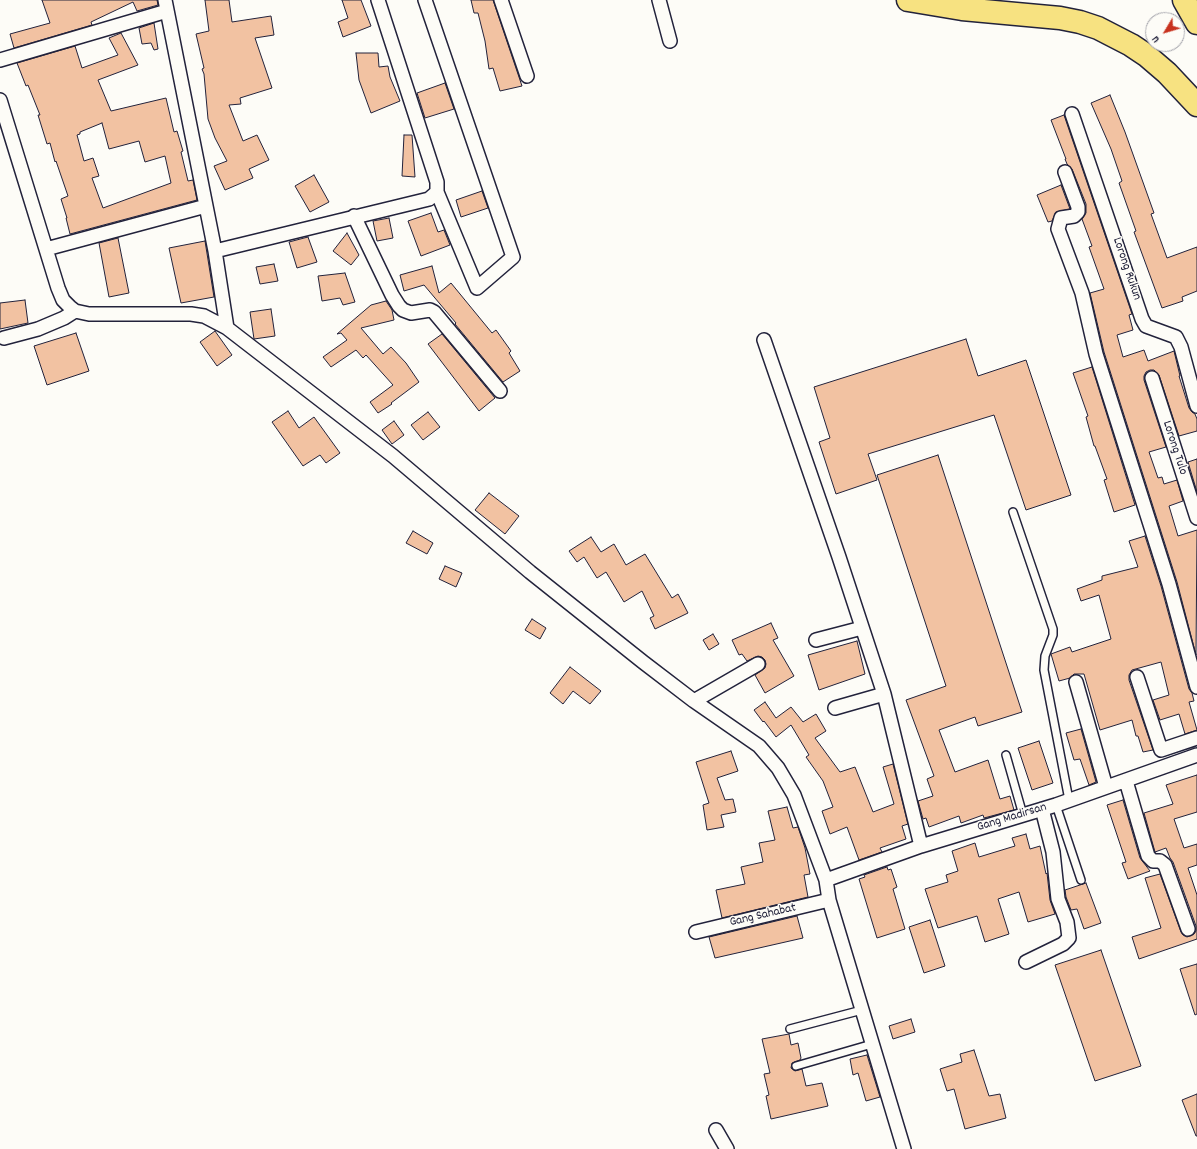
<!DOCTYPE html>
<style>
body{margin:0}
#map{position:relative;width:1197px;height:1149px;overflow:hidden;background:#fdfcf7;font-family:Dekko,sans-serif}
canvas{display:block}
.north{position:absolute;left:1145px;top:12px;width:40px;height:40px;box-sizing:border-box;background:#fdfcf7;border:1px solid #a5a5ac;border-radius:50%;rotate:232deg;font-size:11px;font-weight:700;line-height:16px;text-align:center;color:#22223b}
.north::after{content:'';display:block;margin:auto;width:14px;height:18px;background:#c8321e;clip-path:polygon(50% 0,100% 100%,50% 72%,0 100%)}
</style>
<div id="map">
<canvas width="1197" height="1149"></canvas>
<div class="north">U</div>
</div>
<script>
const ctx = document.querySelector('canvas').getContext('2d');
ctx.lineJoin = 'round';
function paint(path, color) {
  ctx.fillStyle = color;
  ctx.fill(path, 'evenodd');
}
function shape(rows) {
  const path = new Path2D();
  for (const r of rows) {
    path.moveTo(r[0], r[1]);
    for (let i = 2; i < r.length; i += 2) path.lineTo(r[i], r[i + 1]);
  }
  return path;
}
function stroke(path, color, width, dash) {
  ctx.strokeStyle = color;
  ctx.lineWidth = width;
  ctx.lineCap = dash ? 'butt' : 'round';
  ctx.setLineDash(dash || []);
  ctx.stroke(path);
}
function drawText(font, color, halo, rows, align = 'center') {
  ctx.font = font + ' Dekko,sans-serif';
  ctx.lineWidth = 3;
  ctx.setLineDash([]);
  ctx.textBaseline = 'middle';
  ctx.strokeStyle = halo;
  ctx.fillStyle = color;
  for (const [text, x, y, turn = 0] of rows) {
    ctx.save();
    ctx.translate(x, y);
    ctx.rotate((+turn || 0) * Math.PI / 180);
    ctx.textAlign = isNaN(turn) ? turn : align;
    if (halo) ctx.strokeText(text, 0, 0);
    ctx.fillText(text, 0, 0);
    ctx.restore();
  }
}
const building = shape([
 [42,0,157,0,158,5,137,11,133,2,91,22,92,25,14,48,10,34,50,23,42,0],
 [205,0,229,0,232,22,271,16,274,35,255,38,272,88,240,98,241,104,229,105,243,141,257,135,269,160,249,169,253,178,225,190,214,166,227,161,215,138,208,119,204,74,202,69,204,68,196,34,209,31,205,0],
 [342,0,361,0,371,26,343,37,338,22,348,18,342,0],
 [471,0,493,0,522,86,500,91,493,68,489,69,485,41,478,13,474,13,471,0],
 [154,23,158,49,154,50,151,43,142,44,139,28,154,23],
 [121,33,138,65,98,80,111,111,166,98,174,132,177,131,183,151,181,152,188,181,193,180,197,200,70,234,66,218,67,218,61,199,68,196,56,161,55,162,50,143,47,144,38,115,40,115,28,85,26,86,17,63,75,46,82,68,118,55,109,38,121,33],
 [102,123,109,149,139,141,145,162,165,156,171,183,103,208,92,178,99,176,93,158,84,161,77,135,80,134,80,132,102,123],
 [356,53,378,53,379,67,388,66,390,77,400,101,371,113,359,80,356,53],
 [445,83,454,109,425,118,417,93,445,83],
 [1110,95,1125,132,1154,213,1151,214,1167,258,1197,247,1197,291,1182,297,1183,301,1162,308,1134,232,1136,231,1119,183,1122,181,1111,149,1091,103,1110,95],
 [1064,115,1132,314,1129,315,1133,330,1117,335,1123,357,1144,350,1148,361,1174,351,1180,376,1179,376,1189,408,1192,412,1195,414,1197,419,1197,431,1179,436,1159,375,1154,370,1150,370,1146,372,1144,376,1144,380,1166,447,1149,452,1158,478,1162,477,1164,484,1177,480,1183,501,1169,506,1178,536,1197,530,1196,655,1177,582,1104,352,1090,293,1104,289,1089,247,1092,246,1082,219,1086,213,1086,204,1072,169,1067,164,1065,159,1066,159,1051,120,1064,115],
 [404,135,412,135,415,177,402,176,404,135],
 [314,175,329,202,310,212,295,186,314,175],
 [1061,185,1070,209,1056,212,1052,221,1048,222,1037,195,1061,185],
 [482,191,488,208,461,217,456,200,482,191],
 [431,213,438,232,444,230,450,245,421,256,408,221,431,213],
 [389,218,393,238,377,241,373,221,389,218],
 [347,233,359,255,351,265,333,251,347,233],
 [308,237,317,262,297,268,289,242,308,237],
 [118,238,129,293,109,297,99,243,118,238],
 [205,241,214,297,181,303,169,248,205,241],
 [274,264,278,281,260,284,256,267,274,264],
 [432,266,439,293,451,283,492,333,496,330,511,351,509,353,520,371,503,382,455,324,456,323,424,285,404,291,400,275,432,266],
 [345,273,355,302,343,305,340,298,322,301,318,276,345,273],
 [25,300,28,323,0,329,0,303,25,300],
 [386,301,392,310,394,320,361,328,383,354,391,347,406,363,419,382,391,403,392,404,378,413,370,402,393,385,366,355,363,358,356,350,331,367,323,357,347,340,341,333,337,334,371,305,386,301],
 [271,309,275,336,254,339,250,312,271,309],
 [215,331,232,355,217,366,200,342,215,331],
 [76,333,89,371,47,385,34,346,76,333],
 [442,334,495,398,479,411,428,344,442,334],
 [966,339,978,376,1026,360,1071,495,1026,510,994,415,868,454,877,480,836,494,819,442,830,438,814,387,966,339],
 [1092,367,1135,505,1114,512,1104,480,1107,479,1095,446,1094,446,1086,417,1088,416,1073,373,1092,367],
 [288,411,299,428,314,417,340,453,326,463,320,455,303,466,272,422,288,411],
 [428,412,440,427,423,440,411,425,428,412],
 [394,421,404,435,392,444,382,430,394,421],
 [938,455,1022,712,978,726,975,717,939,730,955,772,988,760,1000,799,1010,796,1014,810,984,818,983,815,961,823,959,816,929,827,926,818,923,819,918,801,933,796,927,779,934,776,906,700,946,686,877,475,938,455],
 [1197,459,1197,492,1188,462,1197,459],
 [489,493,519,516,505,534,475,510,489,493],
 [413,531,433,543,427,554,406,543,413,531],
 [1145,536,1161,586,1189,689,1192,693,1194,701,1189,702,1197,730,1185,734,1179,714,1160,720,1153,700,1169,695,1161,662,1132,670,1129,675,1129,680,1153,750,1143,752,1138,736,1136,736,1132,720,1100,730,1084,674,1074,674,1070,678,1059,681,1051,654,1070,647,1072,652,1111,639,1099,595,1081,601,1077,589,1102,580,1102,576,1138,567,1129,541,1145,536],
 [591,537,601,552,614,544,626,565,645,554,672,598,678,594,688,613,655,629,650,618,654,616,642,591,624,602,606,572,597,578,584,557,577,562,569,551,591,537],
 [445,566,462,573,456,587,439,579,445,566],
 [532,619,546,628,540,639,525,630,532,619],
 [771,623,778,638,773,640,794,676,765,693,755,675,765,668,766,664,765,660,762,657,758,656,747,661,742,654,739,655,732,640,771,623],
 [713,634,719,644,709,650,703,640,713,634],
 [857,641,865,674,819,690,808,655,857,641],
 [570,667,601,691,590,704,573,691,563,704,550,693,570,667],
 [765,702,776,718,791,707,803,722,816,714,826,731,815,738,840,772,855,767,873,812,894,804,883,767,893,764,908,824,902,826,906,839,880,848,882,852,859,860,847,827,830,834,822,811,833,807,823,781,806,757,809,755,791,725,776,737,764,721,763,722,754,710,765,702],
 [1081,729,1096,782,1089,785,1080,759,1074,760,1066,733,1081,729],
 [1039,741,1053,783,1032,790,1018,748,1039,741],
 [731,751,738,771,717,778,725,800,733,799,736,812,721,815,724,827,707,830,703,805,709,803,696,762,731,751],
 [1197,775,1197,812,1174,819,1184,848,1197,844,1197,865,1188,868,1197,895,1197,939,1139,959,1132,937,1161,928,1145,878,1160,874,1181,932,1183,935,1187,937,1194,934,1196,931,1196,926,1173,862,1170,858,1166,848,1155,852,1144,813,1173,804,1166,785,1197,775],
 [1123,800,1140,858,1150,871,1128,879,1122,863,1126,862,1107,805,1123,800],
 [787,807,793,828,798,827,805,848,810,874,804,875,808,897,722,918,716,890,745,884,741,867,763,862,759,843,775,840,768,811,787,807],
 [1026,834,1030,849,1040,846,1046,874,1047,873,1050,900,1055,914,1028,922,1019,892,998,899,1009,934,985,942,977,916,938,928,925,889,948,882,946,875,958,871,952,851,975,843,979,857,1015,846,1012,838,1026,834],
 [887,867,888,870,891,869,897,887,893,889,905,929,877,938,859,879,865,877,864,875,887,867],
 [1086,883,1101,923,1084,929,1077,909,1071,910,1066,897,1065,890,1086,883],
 [797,916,803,938,715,958,709,937,797,916],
 [930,920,945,966,924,973,909,927,930,920],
 [1101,950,1141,1066,1095,1081,1055,965,1101,950],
 [1197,964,1197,1014,1195,1015,1180,969,1197,964],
 [911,1019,915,1032,893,1039,889,1026,911,1019],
 [789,1034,791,1045,798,1043,801,1058,800,1060,792,1063,791,1068,795,1071,802,1069,806,1086,822,1083,828,1106,771,1119,766,1096,769,1095,764,1074,770,1073,762,1039,789,1034],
 [974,1050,989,1096,1000,1094,1006,1118,965,1129,954,1089,947,1091,940,1069,962,1062,960,1054,974,1050],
 [867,1055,880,1097,866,1101,858,1073,853,1075,850,1059,867,1055],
 [1197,1094,1197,1136,1196,1136,1182,1100,1197,1094]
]);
const service = shape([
 [1013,512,1053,629,1053,635,1045,656,1044,670,1069,800],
 [1006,755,1023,815],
 [1056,805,1081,880],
 [790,1029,862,1010],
 [796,1066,872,1044]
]);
const minor = shape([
 [165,0,215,251,227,328],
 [425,0,513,257,477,288,437,192],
 [501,0,527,76],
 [659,0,670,41],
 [0,60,167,11],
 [0,100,58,288,63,300,70,307,75,311,89,314,191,314,204,316,227,328,393,456,530,572,643,662,694,701,759,746,778,768,794,795,826,880,829,900,904,1149],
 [1072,114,1142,319,1146,326,1176,337,1181,347,1197,406],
 [1065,172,1078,207,1078,212,1074,216,1061,218,1058,229,1082,293,1096,354,1169,584,1197,687],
 [354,216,392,295,399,306,403,310,411,313,430,310,434,312,500,391],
 [46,249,206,206],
 [215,251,429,199,437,192,437,182,378,0],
 [4,338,38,329,64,318,75,311],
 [764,340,839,557,884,694,921,846],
 [1152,378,1197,518],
 [816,640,862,628],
 [1137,677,1161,750,1197,738],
 [1076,682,1106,787],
 [694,701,758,664],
 [835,708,884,694],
 [1126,781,1148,856,1153,861,1160,861,1165,865,1188,929],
 [826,880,921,846,1056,805,1197,755],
 [696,932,829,900],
 [1026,962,1063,944,1069,938,1067,922,1058,899,1053,852,1042,809],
 [716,1130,727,1149]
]);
const motorway = shape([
 [908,0,962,9,1060,18,1080,22,1098,28,1131,45,1146,55,1167,73,1197,105],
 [1184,0,1197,23]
]);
const streetNames = [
 ["Lorong Rukun",1126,269,71],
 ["Lorong Tulo",1174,448,72],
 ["Gang Madirsan",1012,818,-17],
 ["Gang Sahabat",763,916,-13]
];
paint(building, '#f2c2a2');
stroke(building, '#22223b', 1);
stroke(service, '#22223b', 10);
stroke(minor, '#22223b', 16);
stroke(motorway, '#22223b', 25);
stroke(service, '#fdfcf7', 7);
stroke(minor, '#fdfcf7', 13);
stroke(motorway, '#f7e281', 22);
drawText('13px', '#22223b', '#fdfcf7', streetNames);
</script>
